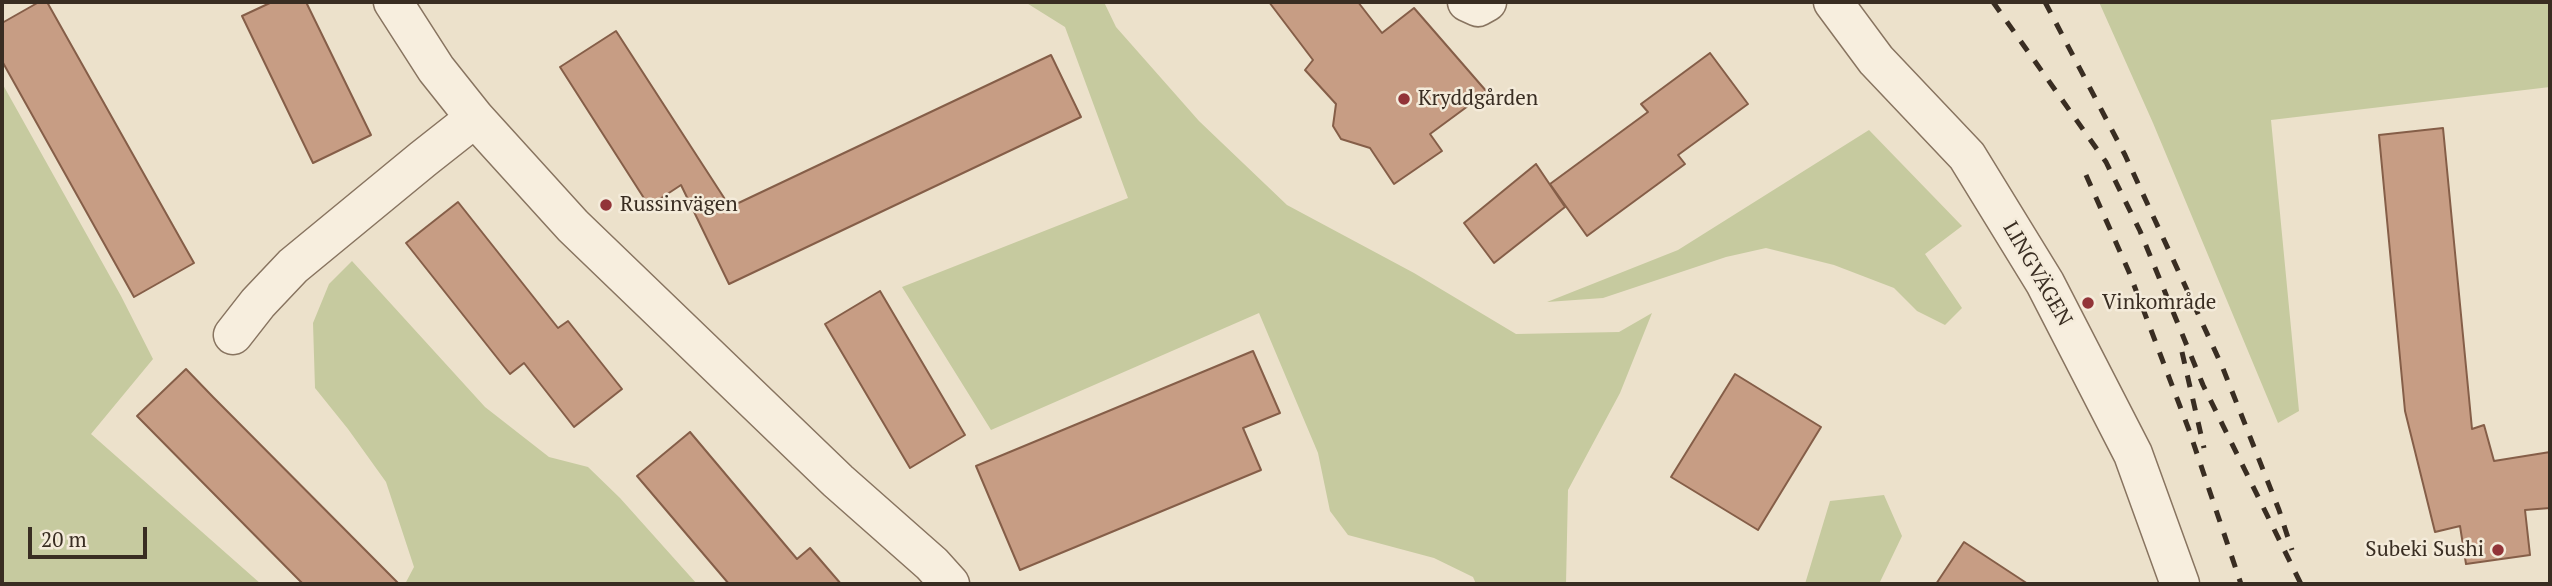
<!DOCTYPE html>
<meta charset="utf-8">
<style>
body{margin:0}
#map{position:relative;width:2552px;height:586px;overflow:hidden;background:#ece1cb;font-family:"PT Serif",serif}
canvas{display:block}
.frame{position:absolute;inset:0;border:4px solid #392d22;pointer-events:none}
.scale{position:absolute;left:28px;top:527px;width:119px;height:32px;box-sizing:border-box;border:4px solid #392d22;border-top:0;padding-left:9px;font-size:21px;line-height:24px;white-space:nowrap;color:#392d22;-webkit-text-stroke:5px #f4ebda;paint-order:stroke}
</style>
<div id="map">
<canvas width="2552" height="586"></canvas>
<div class="frame"></div>
<div class="scale">20 m</div>
</div>
<script>
const ctx = document.querySelector('canvas').getContext('2d');
ctx.lineJoin = 'round';
function paint(path, color) {
  ctx.fillStyle = color;
  ctx.fill(path, 'evenodd');
}
function shape(rows) {
  const path = new Path2D();
  for (const r of rows) {
    path.moveTo(r[0], r[1]);
    for (let i = 2; i < r.length; i += 2) path.lineTo(r[i], r[i + 1]);
  }
  return path;
}
function stroke(path, color, width, dash) {
  ctx.strokeStyle = color;
  ctx.lineWidth = width;
  ctx.lineCap = dash ? 'butt' : 'round';
  ctx.setLineDash(dash || []);
  ctx.stroke(path);
}
function drawText(font, color, halo, rows, align = 'center') {
  ctx.font = font + ' "PT Serif",serif';
  ctx.lineWidth = 5;
  ctx.setLineDash([]);
  ctx.textBaseline = 'middle';
  ctx.strokeStyle = halo;
  ctx.fillStyle = color;
  for (const [text, x, y, turn = 0] of rows) {
    ctx.save();
    ctx.translate(x, y);
    ctx.rotate((+turn || 0) * Math.PI / 180);
    ctx.textAlign = isNaN(turn) ? turn : align;
    if (halo) ctx.strokeText(text, 0, 0);
    ctx.fillText(text, 0, 0);
    ctx.restore();
  }
}
const green = shape([
 [1025,2,1104,2,1116,27,1199,121,1287,205,1414,273,1516,334,1619,332,1652,313,1620,393,1568,490,1566,584,1476,584,1473,577,1434,558,1348,535,1330,511,1318,453,1259,313,991,430,902,287,1128,198,1065,27],
 [2099,2,2550,2,2550,87,2271,120,2299,411,2278,423,2153,123],
 [2,83,121,296,153,359,91,434,261,584,2,584],
 [1869,130,1962,226,1925,254,1962,308,1945,325,1917,311,1894,288,1834,265,1766,248,1726,257,1603,298,1547,302,1678,250],
 [352,261,485,407,549,457,588,467,620,498,697,584,405,584,414,567,386,482,348,429,315,388,313,323,329,284],
 [1884,495,1902,536,1879,584,1805,584,1830,501]
]);
const building = shape([
 [39,2,47,2,194,263,134,297,2,61,2,23,39,2],
 [272,2,306,2,371,135,313,163,242,16,272,2],
 [1269,2,1358,2,1382,33,1414,8,1487,92,1430,134,1442,151,1394,184,1370,148,1341,139,1333,126,1336,104,1305,70,1313,60,1269,2],
 [616,31,730,207,1051,55,1081,117,729,284,681,185,649,206,560,67,616,31],
 [1710,53,1748,104,1678,155,1685,164,1587,236,1550,184,1648,112,1641,104,1710,53],
 [2443,128,2472,429,2484,425,2494,461,2550,452,2550,508,2525,510,2530,555,2466,564,2460,526,2435,532,2405,411,2379,135,2443,128],
 [1536,164,1565,207,1494,263,1464,223,1536,164],
 [458,202,558,328,568,321,622,389,574,427,524,363,510,374,406,243,458,202],
 [880,291,965,435,910,468,825,324,880,291],
 [1253,351,1280,413,1243,428,1261,470,1020,570,976,466,1253,351],
 [186,369,213,397,399,584,303,584,137,416,186,369],
 [1735,374,1821,427,1758,530,1671,477,1735,374],
 [690,432,797,559,810,548,841,584,729,584,637,476,690,432],
 [1964,542,2028,584,1936,584,1964,542]
]);
const street = shape([
 [393,2,436,69,475,118,573,226,838,481,932,564,950,584],
 [1467,2,1478,7,1487,2],
 [1833,2,1876,60,1967,156,2045,283,2133,454,2180,584],
 [233,335,258,303,293,266,423,159,475,118]
]);
const rail = shape([
 [1993,2,2106,162,2140,231,2203,385,2301,584],
 [2045,2,2125,155,2222,366,2279,510,2292,550],
 [2086,175,2129,272,2189,430,2241,584],
 [2182,352,2204,448]
]);
const markers = [
 [1404,99,7,"#923438"],
 [606,205,7,"#923438"],
 [2088,303,7,"#923438"],
 [2498,550,7,"#923438"]
];
const poiNames = [
 ["Kryddgården",1418,99],
 ["Russinvägen",620,205],
 ["Vinkområde",2102,303],
 ["Subeki Sushi",2484,550,"right"]
];
const streetNames = [
 ["LINGVÄGEN",2037,274,60]
];
paint(green, '#c6ca9f');
paint(building, '#c79d84');
stroke(building, '#855e48', 2);
stroke(street, '#887460', 41);
stroke(street, '#f7eede', 38);
stroke(rail, '#392d22', 5, [12, 12]);
for (const [x, y, r, color] of markers) {
  const dot = new Path2D();
  dot.arc(x, y, r, 0, 2 * Math.PI);
  ctx.fillStyle = color;
  ctx.fill(dot);
  stroke(dot, '#f4ebda', 2.5);
}
drawText('21px', '#392d22', '#f4ebda', poiNames, 'left');
drawText('21px', '#392d22', '#f4ebda', streetNames);
</script>
